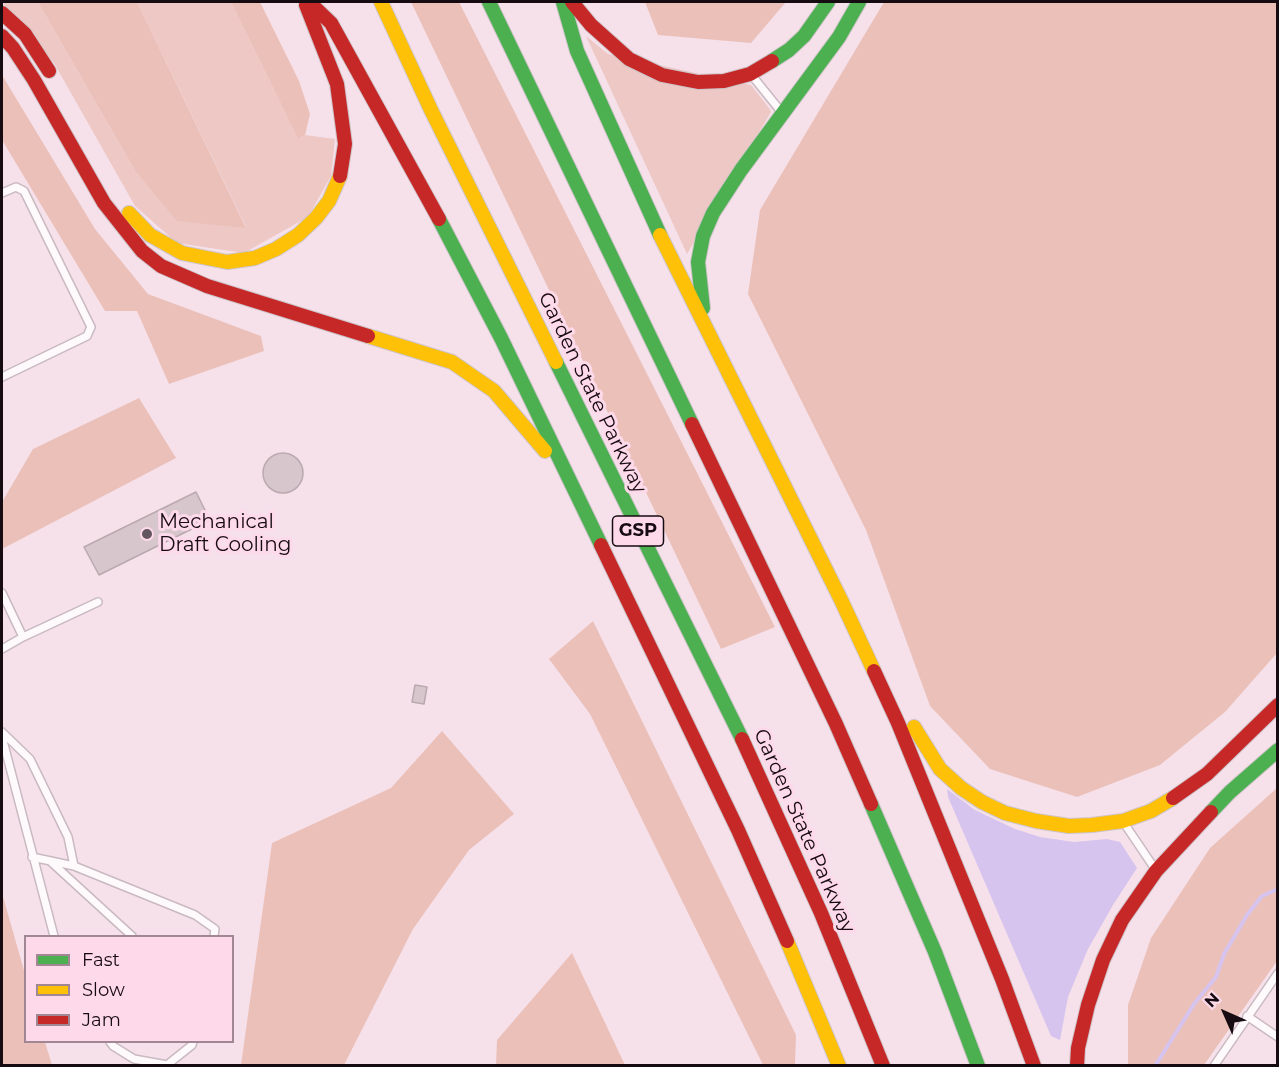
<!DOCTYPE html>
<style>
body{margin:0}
#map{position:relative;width:1279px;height:1067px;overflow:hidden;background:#f6e1eb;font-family:Montserrat,sans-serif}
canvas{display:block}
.frame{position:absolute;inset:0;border:3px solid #160b10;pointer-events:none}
.legend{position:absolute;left:24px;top:935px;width:210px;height:108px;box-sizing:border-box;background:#fed9ea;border:2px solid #a18793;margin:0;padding:8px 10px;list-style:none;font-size:18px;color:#160b10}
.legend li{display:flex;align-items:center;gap:12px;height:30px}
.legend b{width:30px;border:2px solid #a18793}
.north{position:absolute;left:1195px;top:983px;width:60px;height:60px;-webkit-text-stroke:4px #fed9ea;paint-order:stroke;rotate:315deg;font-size:16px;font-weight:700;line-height:24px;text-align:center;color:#160b10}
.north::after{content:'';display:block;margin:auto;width:21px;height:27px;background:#160b10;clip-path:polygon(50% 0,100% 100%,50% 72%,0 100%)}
</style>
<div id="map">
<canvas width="1279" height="1067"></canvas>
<div class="frame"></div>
<ul class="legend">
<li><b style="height:8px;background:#4caf50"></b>Fast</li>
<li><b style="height:8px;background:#ffc107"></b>Slow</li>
<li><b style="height:8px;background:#c62828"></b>Jam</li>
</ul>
<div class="north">N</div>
</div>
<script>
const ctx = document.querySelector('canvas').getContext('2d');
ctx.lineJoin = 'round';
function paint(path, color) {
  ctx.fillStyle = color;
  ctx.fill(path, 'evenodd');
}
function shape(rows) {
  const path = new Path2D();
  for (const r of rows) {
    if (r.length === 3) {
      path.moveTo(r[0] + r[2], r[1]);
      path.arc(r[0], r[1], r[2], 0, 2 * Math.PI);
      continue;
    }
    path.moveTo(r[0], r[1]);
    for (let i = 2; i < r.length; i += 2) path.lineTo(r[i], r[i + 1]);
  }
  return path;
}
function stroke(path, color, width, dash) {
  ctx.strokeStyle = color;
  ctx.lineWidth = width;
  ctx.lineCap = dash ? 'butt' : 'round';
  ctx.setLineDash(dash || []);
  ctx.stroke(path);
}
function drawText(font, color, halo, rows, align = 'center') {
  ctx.font = font + ' Montserrat,sans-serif';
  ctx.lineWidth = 6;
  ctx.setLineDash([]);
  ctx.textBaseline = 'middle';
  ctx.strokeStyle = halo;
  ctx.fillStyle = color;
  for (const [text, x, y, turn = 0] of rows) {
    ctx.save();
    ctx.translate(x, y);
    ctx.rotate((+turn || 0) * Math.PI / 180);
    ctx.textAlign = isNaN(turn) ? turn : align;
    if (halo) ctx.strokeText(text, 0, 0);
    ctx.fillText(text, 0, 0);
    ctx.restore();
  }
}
const green = shape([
 [2,2,38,2,134,169,246,227,137,2,231,2,298,139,305,135,335,139,331,176,308,217,244,253,177,243,135,206,54,63],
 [586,36,608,54,751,85,769,108,771,112,687,254]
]);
const forest = shape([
 [38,2,137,2,246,228,177,221,134,169],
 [231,2,260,2,299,81,310,114,305,135,298,139],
 [411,2,459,2,775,627,721,649],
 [645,2,786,2,751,43,658,35],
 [884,2,1277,2,1277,653,1225,712,1160,765,1077,797,990,769,930,706,866,530,748,294,760,210],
 [2,75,95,229,148,294,261,336,264,351,169,384,137,311,105,311,2,140],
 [139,398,176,458,2,549,2,502,33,449],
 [593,621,796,1035,795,1065,763,1065,590,714,549,659],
 [442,731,514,814,469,850,413,929,344,1065,241,1065,272,843,391,788],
 [1277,788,1277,961,1204,1065,1128,1065,1128,1005,1151,938,1210,848],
 [2,893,25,974,26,1042,45,1042,52,1065,2,1065],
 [572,953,625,1065,496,1065,497,1040]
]);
const water = shape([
 [947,789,975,810,1015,829,1040,837,1074,842,1107,839,1120,842,1137,868,1113,905,1088,949,1068,997,1060,1040,1051,1036,948,797]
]);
const stream = shape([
 [1155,1066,1194,1004,1216,977,1224,954,1247,915,1262,896,1278,889]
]);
const building = shape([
 [283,473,20],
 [196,492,210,520,99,575,84,547,196,492],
 [415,685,427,687,424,704,412,702,415,685]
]);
const lane = shape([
 [754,78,779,109],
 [2,193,16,187,24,191,91,327,87,336,2,377],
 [2,593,23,637,2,649],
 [23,637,98,602],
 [2,732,30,759,68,837,74,866],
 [2,737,54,936],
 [1126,826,1153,866],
 [32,857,74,866,195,915,215,929,214,936],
 [50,861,132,936],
 [1247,1016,1278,1037],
 [110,1042,113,1046,134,1059,167,1065,192,1045,193,1042],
 [1214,1066,1278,973]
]);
const fast = shape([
 [489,2,692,424],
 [563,2,577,51,660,235],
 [772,61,789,50,804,36,828,2],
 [439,219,501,338,601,545],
 [703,308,698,262,703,236,713,213,741,170,839,37,859,2],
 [556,362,742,739],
 [871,804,935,952,978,1066],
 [1211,812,1230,792,1278,750]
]);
const slow = shape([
 [381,2,431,110,556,362],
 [129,213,150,235,182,253,227,262,255,258,276,249,298,235,316,218,329,201,340,176],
 [660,235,842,602,874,671],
 [368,336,452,362,494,391,545,451],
 [914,727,940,769,961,788,982,802,1005,813,1036,821,1069,826,1092,825,1123,821,1151,811,1173,798],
 [787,941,839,1066]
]);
const jam = shape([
 [309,2,331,23,439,219],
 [572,2,591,25,629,59,662,75,698,82,724,81,750,74,772,61],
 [306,5,337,84,345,144,340,176],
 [2,13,25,34,49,71],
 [2,36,13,48,34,80,104,203,142,251,161,266,207,286,368,336],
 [692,424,836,724,871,804],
 [601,545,738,830,787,941],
 [874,671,898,723,1002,979,1034,1066],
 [742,739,821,913,883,1066],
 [1173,798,1207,774,1278,705],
 [1077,1066,1078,1048,1088,1005,1103,960,1122,920,1156,871,1211,812]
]);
const markers = [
 [147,534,6,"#64565d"]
];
const shields = [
 [638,531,51]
];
const shieldNames = [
 ["GSP",638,531]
];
const streetNames = [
 ["Garden State Parkway",592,393,64],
 ["Garden State Parkway",804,831,66]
];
const poiNames = [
 ["Mechanical",159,522],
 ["Draft Cooling",159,545]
];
paint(green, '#edc8c4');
paint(forest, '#ebc0b9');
paint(water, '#d6c4ee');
stroke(stream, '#d6c4ee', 4);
paint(building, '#d7c6cb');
stroke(building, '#baa9ae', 1.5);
stroke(lane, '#c9b9c1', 10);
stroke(fast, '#cdc4c8', 16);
stroke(slow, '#cdc4c8', 16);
stroke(jam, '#cdc4c8', 16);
stroke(lane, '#fefafc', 7);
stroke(fast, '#4caf50', 14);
stroke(slow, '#ffc107', 14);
stroke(jam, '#c62828', 14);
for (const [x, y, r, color] of markers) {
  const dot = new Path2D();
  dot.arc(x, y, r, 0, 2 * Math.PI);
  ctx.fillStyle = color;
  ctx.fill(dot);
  stroke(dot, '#fed9ea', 2);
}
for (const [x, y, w] of shields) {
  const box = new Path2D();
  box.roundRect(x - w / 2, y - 15, w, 30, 4.5);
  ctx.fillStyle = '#fed9ea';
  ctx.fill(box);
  stroke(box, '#160b10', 1.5);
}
drawText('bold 18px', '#160b10', null, shieldNames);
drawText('20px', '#160b10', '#fed9ea', streetNames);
drawText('20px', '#160b10', '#fed9ea', poiNames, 'left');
</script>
